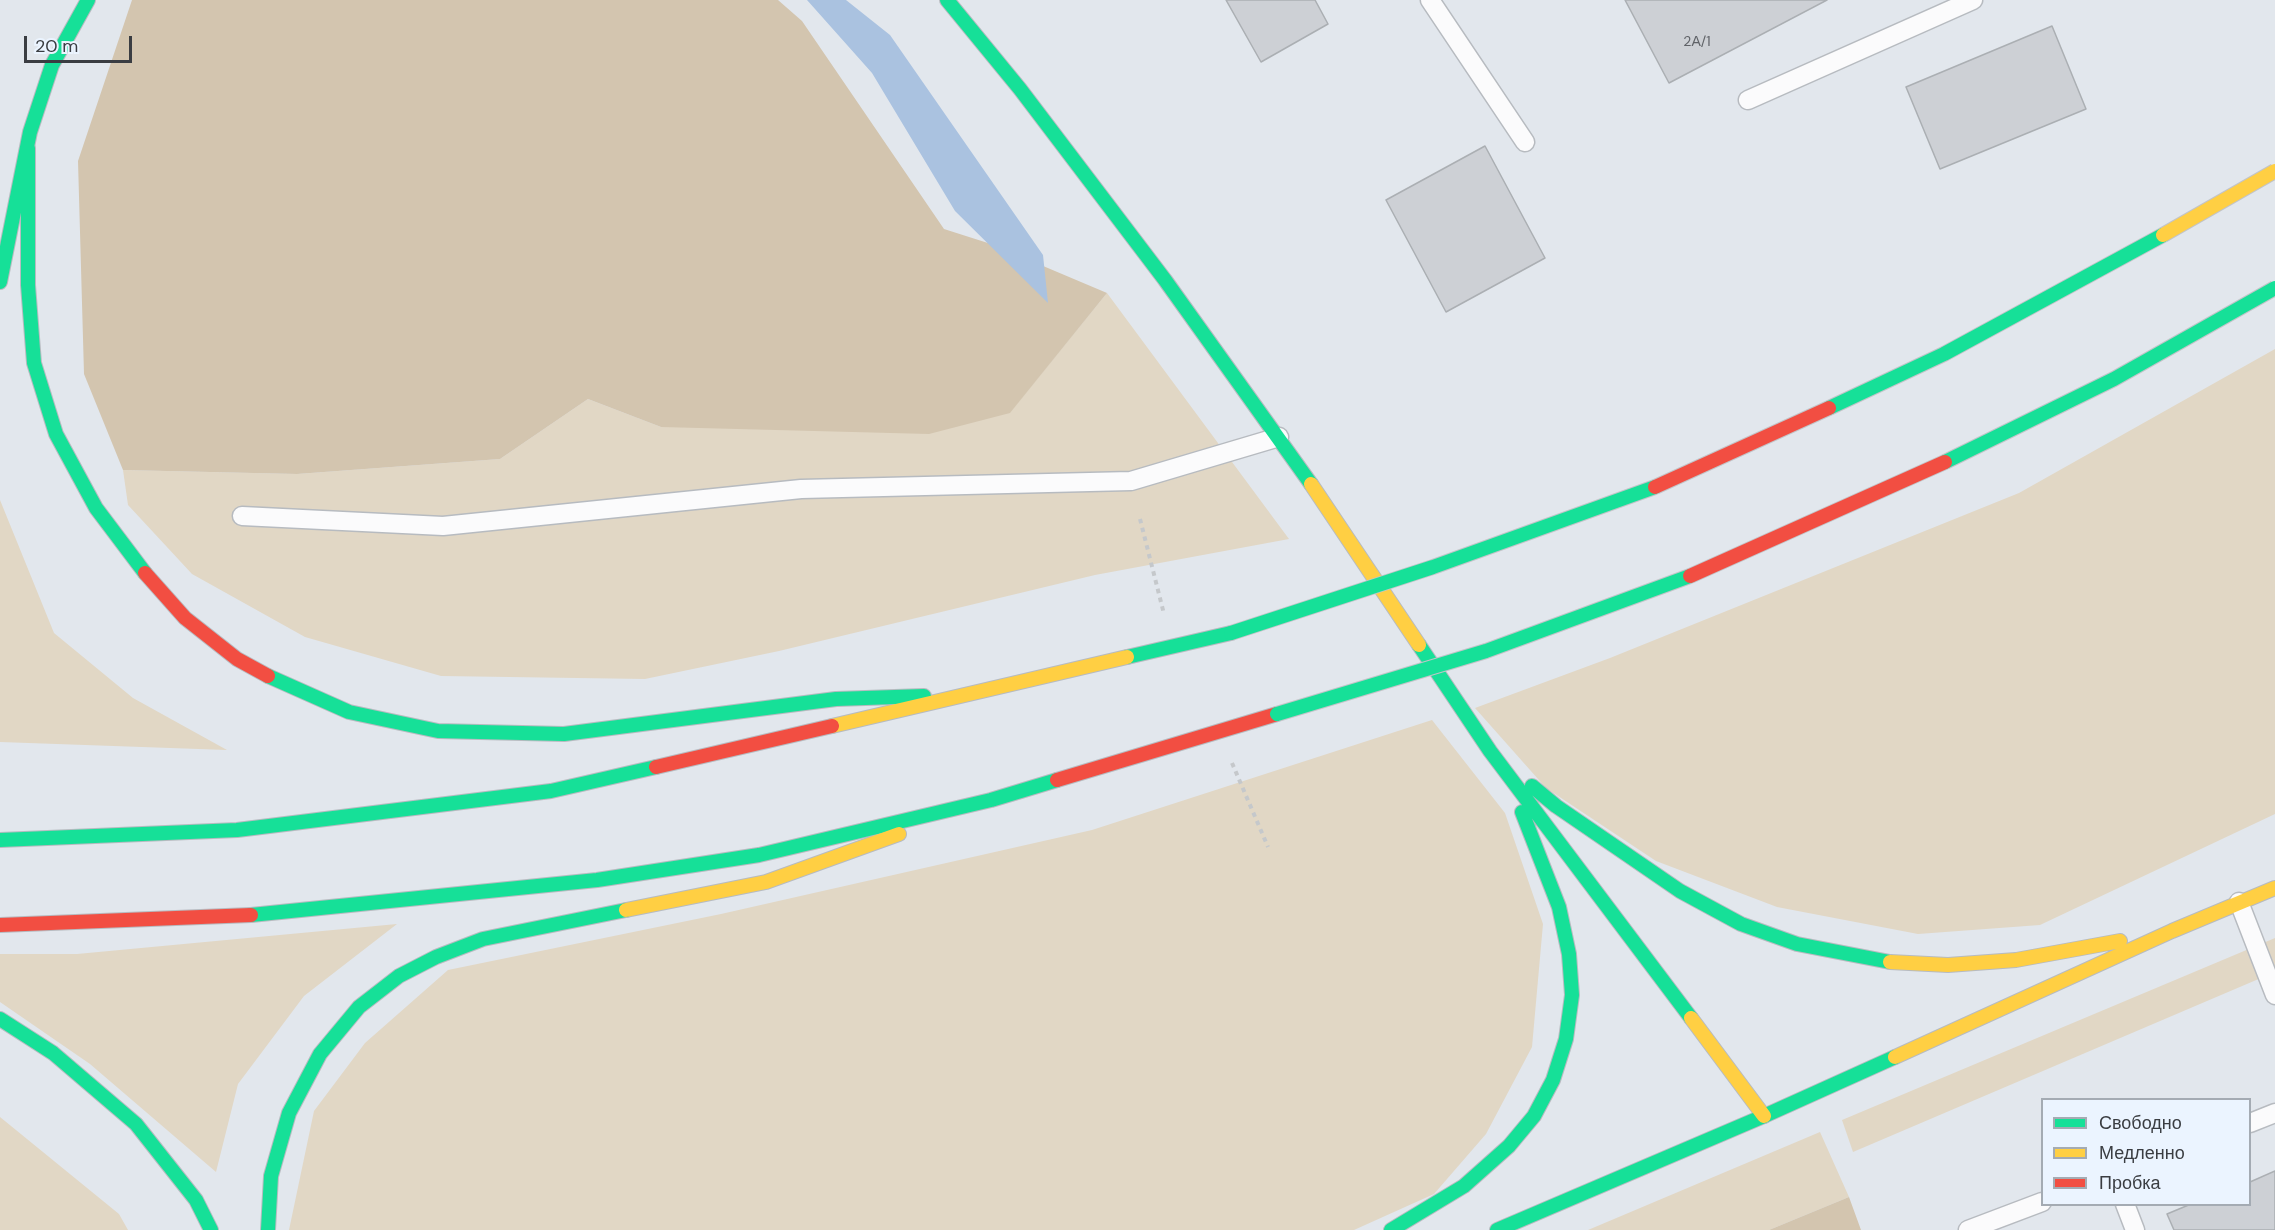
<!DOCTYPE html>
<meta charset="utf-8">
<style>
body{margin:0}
#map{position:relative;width:2275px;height:1230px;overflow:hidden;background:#e2e7ed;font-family:"DM Sans",sans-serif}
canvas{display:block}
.legend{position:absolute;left:2041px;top:1098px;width:210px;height:108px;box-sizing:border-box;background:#ebf4ff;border:2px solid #a4abb3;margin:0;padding:8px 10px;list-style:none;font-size:18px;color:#3a3d42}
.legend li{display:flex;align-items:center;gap:12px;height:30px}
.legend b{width:30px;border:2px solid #a4abb3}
.scale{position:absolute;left:24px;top:36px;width:108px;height:27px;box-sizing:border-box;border:3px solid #3a3d42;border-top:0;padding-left:8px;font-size:18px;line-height:21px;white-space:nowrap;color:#3a3d42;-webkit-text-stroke:4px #ebf4ff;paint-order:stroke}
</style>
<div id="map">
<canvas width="2275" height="1230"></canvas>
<ul class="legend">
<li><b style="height:8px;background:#16e098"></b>Свободно</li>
<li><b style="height:8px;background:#ffcf43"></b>Медленно</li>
<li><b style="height:8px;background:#f24e42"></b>Пробка</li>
</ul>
<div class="scale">20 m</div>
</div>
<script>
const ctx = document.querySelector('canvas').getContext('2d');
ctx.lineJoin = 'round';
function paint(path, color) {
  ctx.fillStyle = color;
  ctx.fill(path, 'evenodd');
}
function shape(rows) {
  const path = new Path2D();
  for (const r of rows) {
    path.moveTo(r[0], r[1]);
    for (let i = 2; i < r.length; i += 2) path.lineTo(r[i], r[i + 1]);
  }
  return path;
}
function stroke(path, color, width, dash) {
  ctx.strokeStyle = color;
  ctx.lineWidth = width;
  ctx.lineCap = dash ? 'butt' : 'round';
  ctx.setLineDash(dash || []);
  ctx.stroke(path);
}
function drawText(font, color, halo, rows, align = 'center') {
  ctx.font = font + ' "DM Sans",sans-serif';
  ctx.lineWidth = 6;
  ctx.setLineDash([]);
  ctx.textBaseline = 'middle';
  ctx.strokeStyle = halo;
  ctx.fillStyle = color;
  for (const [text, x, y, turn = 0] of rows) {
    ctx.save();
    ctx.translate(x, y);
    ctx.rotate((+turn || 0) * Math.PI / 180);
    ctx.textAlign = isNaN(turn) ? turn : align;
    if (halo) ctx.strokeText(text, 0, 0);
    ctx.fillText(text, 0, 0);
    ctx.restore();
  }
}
const green = shape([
 [1107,293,1289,539,1095,575,779,651,645,679,441,676,305,637,192,574,128,505,123,470,297,474,500,459,588,399,661,427,1010,412],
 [2275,349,2275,814,2040,925,1918,934,1777,907,1656,861,1546,788,1475,708,1610,658,2019,493],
 [0,500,54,633,133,698,227,750,0,742],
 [1432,720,1505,813,1543,924,1532,1047,1486,1134,1434,1194,1354,1230,289,1230,314,1111,365,1043,448,970,721,914,1092,830],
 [397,924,304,996,238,1084,216,1172,90,1064,0,1002,0,954,77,954],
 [2275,938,2275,972,1853,1152,1842,1120],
 [0,1117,119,1214,128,1230,0,1230],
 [1820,1132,1849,1197,1769,1230,1588,1230]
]);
const forest = shape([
 [132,0,778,0,802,21,944,229,991,244,1107,293,1010,413,929,434,661,427,588,399,500,459,297,474,123,470,84,374,78,161],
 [1849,1197,1861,1230,1769,1230]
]);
const water = shape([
 [807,0,846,0,890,35,1043,255,1048,303,955,211,872,73]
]);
const building = shape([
 [1226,0,1315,0,1328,24,1261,62,1226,0],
 [1625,0,1827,0,1669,83,1625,0],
 [2052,26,2086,109,1940,169,1906,87,2052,26],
 [1485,146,1545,258,1446,312,1386,200,1485,146],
 [2275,1171,2275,1230,2174,1230,2167,1214,2191,1204,2250,1204,2250,1182,2275,1171]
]);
const path = shape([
 [1140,519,1164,614],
 [1232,763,1268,847]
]);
const lane = shape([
 [1430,0,1525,142],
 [1748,100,1973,0],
 [242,516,443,526,801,489,1131,481,1279,437],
 [2239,902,2275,995],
 [2250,1123,2275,1113],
 [2125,1204,2135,1230],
 [1968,1230,2042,1202]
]);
const fast = shape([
 [947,0,1020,89,1165,280,1311,484],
 [28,148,28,285,34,363,56,434,96,508,145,573],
 [0,282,30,132,52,65,88,0],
 [1419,645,1490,751,1691,1018],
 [1127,657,1231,633],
 [268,676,349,712,438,731,564,734,836,699,924,696],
 [1532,786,1556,806,1680,891,1741,924,1797,944,1890,962],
 [0,840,237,830,551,791,656,767],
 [251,915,597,880,759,855,991,800,1057,780],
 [0,1019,53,1053,136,1124,196,1200,211,1230],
 [268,1230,271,1176,289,1113,320,1054,359,1007,399,976,436,957,483,939,626,910],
 [1391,1230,1464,1186,1509,1146,1534,1116,1553,1080,1566,1039,1572,995,1569,954,1559,907,1522,812],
 [1497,1230,1764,1116,1895,1057]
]);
const slow = shape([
 [1311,484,1419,645],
 [832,726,1127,657],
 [626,910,766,882,899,834],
 [1890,962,1948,965,2016,960,2120,941],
 [1691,1018,1764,1116],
 [1895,1057,2172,931,2275,888]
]);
const jam = shape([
 [145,573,185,618,237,659,268,676],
 [656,767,832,726],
 [1057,780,1277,714],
 [0,925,251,915]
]);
const fastBridge = shape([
 [1829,408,1944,354,2163,235],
 [1945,462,2114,379,2275,288],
 [1231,633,1433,567,1655,487],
 [1277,714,1486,651,1690,576]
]);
const slowBridge = shape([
 [2163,235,2275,171]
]);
const jamBridge = shape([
 [1655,487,1829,408],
 [1690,576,1945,462]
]);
const numberNames = [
 ["2А/1",1697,42]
];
paint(green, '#e1d7c5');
paint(forest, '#d3c5af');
paint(water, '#aac2e0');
paint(building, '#cdd0d5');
stroke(building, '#abafb3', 1.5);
stroke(lane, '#b7bbc0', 21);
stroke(fast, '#b7bbc0', 16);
stroke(slow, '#b7bbc0', 16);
stroke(jam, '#b7bbc0', 16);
stroke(path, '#c5c8cb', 4, [4.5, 4.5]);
stroke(lane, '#fbfbfc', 18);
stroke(fast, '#16e098', 14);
stroke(slow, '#ffcf43', 14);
stroke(jam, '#f24e42', 14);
stroke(fastBridge, '#c2c4c8', 16, []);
stroke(slowBridge, '#c2c4c8', 16, []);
stroke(jamBridge, '#c2c4c8', 16, []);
stroke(fastBridge, '#16e098', 14);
stroke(slowBridge, '#ffcf43', 14);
stroke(jamBridge, '#f24e42', 14);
drawText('14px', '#5f6267', null, numberNames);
</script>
